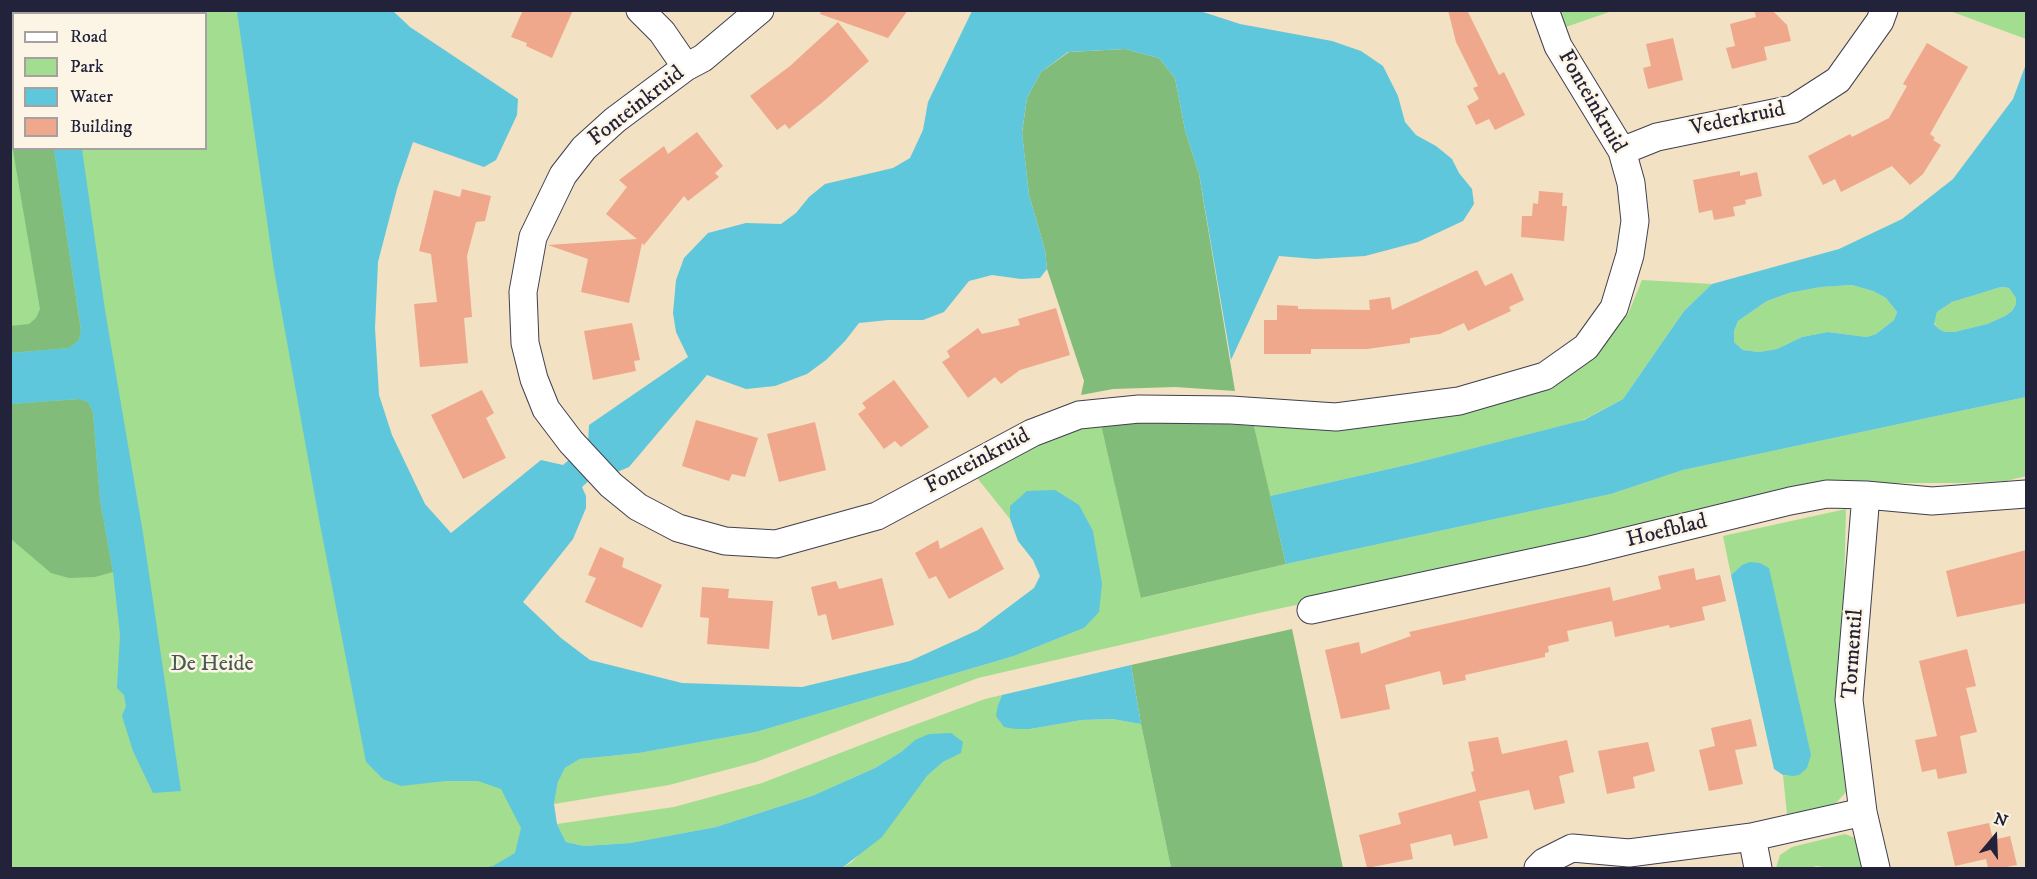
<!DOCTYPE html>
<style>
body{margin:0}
#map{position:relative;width:2037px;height:879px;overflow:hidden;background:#f2e1c2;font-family:"IM FELL DW Pica",serif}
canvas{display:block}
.frame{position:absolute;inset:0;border:12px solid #22223b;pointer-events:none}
.legend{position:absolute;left:12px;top:12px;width:195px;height:138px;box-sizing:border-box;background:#fcf5e5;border:2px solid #a5a1a1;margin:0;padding:8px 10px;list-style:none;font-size:18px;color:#22223b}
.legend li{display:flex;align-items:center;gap:12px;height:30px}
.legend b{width:30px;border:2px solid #a5a1a1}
.north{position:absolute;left:1965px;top:807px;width:60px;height:60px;-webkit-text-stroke:4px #fcf5e5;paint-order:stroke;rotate:19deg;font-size:16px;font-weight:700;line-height:24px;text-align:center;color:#22223b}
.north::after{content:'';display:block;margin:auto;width:21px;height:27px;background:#22223b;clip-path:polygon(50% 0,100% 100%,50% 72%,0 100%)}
</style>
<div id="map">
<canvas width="2037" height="879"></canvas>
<div class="frame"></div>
<ul class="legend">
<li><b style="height:8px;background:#fff"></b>Road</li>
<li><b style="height:16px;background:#a2dd90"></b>Park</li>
<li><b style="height:16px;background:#5fc7db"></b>Water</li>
<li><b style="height:16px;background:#efa88c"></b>Building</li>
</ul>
<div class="north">N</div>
</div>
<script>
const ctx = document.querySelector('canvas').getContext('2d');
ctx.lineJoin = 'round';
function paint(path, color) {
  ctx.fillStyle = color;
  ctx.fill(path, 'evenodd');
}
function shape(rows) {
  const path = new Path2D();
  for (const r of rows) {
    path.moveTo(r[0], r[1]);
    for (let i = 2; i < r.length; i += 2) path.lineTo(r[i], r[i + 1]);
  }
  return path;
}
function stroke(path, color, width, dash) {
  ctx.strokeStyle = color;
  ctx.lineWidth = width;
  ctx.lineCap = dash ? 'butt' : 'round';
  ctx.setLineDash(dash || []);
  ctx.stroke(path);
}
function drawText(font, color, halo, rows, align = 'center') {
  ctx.font = font + ' "IM FELL DW Pica",serif';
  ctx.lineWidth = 5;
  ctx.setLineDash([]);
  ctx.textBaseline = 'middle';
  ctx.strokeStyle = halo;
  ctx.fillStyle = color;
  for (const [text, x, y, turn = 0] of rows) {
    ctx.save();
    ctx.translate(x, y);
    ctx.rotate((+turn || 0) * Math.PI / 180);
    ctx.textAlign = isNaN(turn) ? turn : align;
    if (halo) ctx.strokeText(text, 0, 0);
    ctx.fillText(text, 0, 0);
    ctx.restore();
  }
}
const green = shape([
 [1556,10,1612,11,1563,28],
 [10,11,281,11,396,582,535,761,536,868,11,868],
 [14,14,206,14,206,148,14,148],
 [1950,11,2026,11,2026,39],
 [1642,280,1712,284,1684,311,1623,399,1581,421,1415,463,1270,496,1254,426,1383,422,1592,356,1628,314],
 [1852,285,1873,291,1886,298,1897,312,1894,320,1876,334,1867,337,1828,332,1802,337,1777,349,1759,352,1743,350,1734,342,1734,333,1738,321,1767,301,1789,293,1821,287],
 [2001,287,2009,288,2016,298,2016,304,2012,311,2005,316,1987,324,1954,332,1945,332,1939,329,1934,323,1937,312,1952,302],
 [2026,397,2026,476,2006,481,1963,483,1874,483,1263,612,978,678,756,762,669,785,554,804,558,782,565,768,580,759,639,753,756,732,1014,656,1084,628,1010,506,1010,519,974,474,1071,429,1101,425,1142,598,1286,564,1611,494,1683,470],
 [1846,509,1841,698,1847,775,1846,792,1836,803,1821,808,1787,814,1783,775,1788,776,1742,565,1731,575,1723,536],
 [1002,695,998,705,1015,729,1030,729,1082,720,1112,719,1141,724,1171,868,842,868,852,862,908,801,927,776,943,762,960,753,915,740,901,752,875,768,812,796,716,827,630,843,584,846,566,842,557,824,674,807,762,783,887,735,985,699],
 [1845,834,1855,838,1864,846,1869,868,1833,868,1816,866,1810,868,1776,868,1780,855,1792,847]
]);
const forest = shape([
 [1125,49,1159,58,1175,78,1185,130,1199,174,1235,391,1175,387,1113,389,1081,395,1084,381,1047,269,1045,250,1029,195,1022,133,1027,98,1041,72,1069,52],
 [13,50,14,148,54,149,81,331,79,340,69,348,11,353,10,326,29,324,36,318,40,309,11,139,10,51],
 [79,399,88,402,93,412,100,500,113,572,95,577,69,578,51,573,11,539,11,404],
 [1174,420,1254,426,1286,564,1141,598,1101,425],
 [1292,629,1343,868,1171,868,1141,724,1131,665]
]);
const water = shape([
 [237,11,393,11,410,27,518,99,517,115,496,160,484,167,413,142,397,189,378,262,375,328,379,395,392,435,425,504,451,533,541,460,563,465,588,443,589,425,688,357,676,332,673,313,676,280,684,258,708,233,746,223,781,224,796,213,809,197,825,184,893,168,910,158,923,130,928,102,972,11,1200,11,1240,24,1332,41,1361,51,1383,66,1398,96,1405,122,1416,135,1436,146,1452,159,1459,173,1472,189,1474,204,1463,221,1418,242,1365,256,1315,259,1279,256,1231,360,1199,174,1185,130,1175,78,1159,58,1125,49,1068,52,1041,72,1027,98,1022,132,1029,195,1045,250,1047,269,1040,278,1021,279,992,275,969,281,944,312,923,320,888,320,859,323,845,341,826,360,807,374,775,386,746,389,707,375,629,467,617,472,608,463,582,487,586,496,586,508,573,539,523,602,561,638,590,660,682,683,802,687,910,661,978,630,1034,588,1040,576,1033,560,1018,541,1010,519,1010,506,1027,491,1055,490,1079,505,1093,531,1102,584,1099,612,1084,628,1014,656,756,732,639,753,580,759,565,768,558,782,554,804,557,824,566,842,584,846,630,843,716,827,812,796,875,768,901,752,915,740,929,734,951,733,963,742,961,753,943,762,927,776,882,837,842,868,482,868,493,866,515,853,521,828,501,789,478,781,446,781,401,786,383,779,366,762,319,519,274,270],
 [2026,64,2026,397,1683,470,1611,494,1286,564,1270,496,1415,463,1584,420,1623,399,1684,311,1712,284,1839,249,1902,219,1953,179,2013,99],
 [1852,285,1873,291,1886,298,1897,312,1894,320,1876,334,1867,337,1828,332,1802,337,1777,349,1759,352,1743,350,1734,342,1734,332,1738,321,1767,301,1789,293,1821,287],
 [2001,287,2009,288,2016,298,2016,304,2012,311,2005,316,1987,324,1954,332,1945,332,1939,329,1934,324,1937,312,1952,302],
 [54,149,82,149,105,310,143,533,181,791,153,793,133,751,122,716,126,706,124,695,117,688,120,635,113,572,100,500,93,412,88,402,79,399,11,404,11,353,69,348,79,340,81,330],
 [1750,562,1760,563,1769,568,1811,755,1807,768,1799,775,1793,776,1783,775,1774,769,1731,575,1742,565],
 [1131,665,1141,724,1112,719,1082,720,1030,729,1015,729,1004,727,996,716,998,705,1002,695]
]);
const building = shape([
 [523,10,573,10,552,58,526,46,527,43,511,37],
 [821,10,908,10,888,38,820,14],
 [1448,10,1467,10,1499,75,1504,72,1525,115,1495,130,1489,119,1476,125,1467,106,1479,99,1473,88,1478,86,1456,42],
 [1754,10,1772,10,1787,25,1791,41,1764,47,1767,60,1732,69,1726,48,1735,46,1730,24,1756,17],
 [838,22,869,61,824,101,789,129,785,124,777,130,750,96,790,66],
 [1673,38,1683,80,1648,89,1643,68,1651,66,1646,44],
 [1927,43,1968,67,1930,134,1935,138,1933,140,1941,145,1923,174,1910,185,1892,166,1841,192,1835,179,1823,185,1808,156,1850,134,1852,137,1889,118,1907,86,1903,84],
 [697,132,723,166,715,173,719,177,688,201,684,196,644,245,642,243,629,303,581,292,588,259,548,245,637,239,606,214,627,187,619,180,664,146,668,154],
 [1740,171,1740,176,1757,172,1762,196,1745,200,1746,204,1733,207,1735,216,1714,220,1712,210,1699,213,1693,180],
 [462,189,491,196,485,221,476,222,467,256,472,317,464,318,468,363,420,367,414,304,437,302,431,254,419,251,434,190,460,197],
 [1539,191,1563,193,1562,206,1567,206,1564,241,1521,237,1522,216,1532,216,1533,203,1538,204],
 [1477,270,1485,286,1512,273,1524,300,1509,307,1511,311,1468,331,1464,323,1440,334,1410,338,1410,343,1367,349,1311,349,1311,354,1264,354,1264,320,1277,320,1277,305,1298,306,1298,309,1370,310,1369,300,1390,297,1392,310],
 [1056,308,1070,355,1020,370,1001,384,995,377,968,398,942,362,950,357,947,351,978,328,982,334,1020,325,1018,319],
 [632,323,640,360,634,361,636,371,593,380,584,331],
 [894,380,929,427,901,447,895,441,884,449,858,414,866,408,862,403],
 [482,390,494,413,486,418,506,458,463,479,431,415],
 [696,420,758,438,745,477,732,474,729,481,682,466],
 [815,422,826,470,779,482,767,434],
 [982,527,1004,569,949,599,936,576,929,579,915,553,938,540,940,549],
 [600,547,624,558,622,567,662,585,642,628,585,602,596,578,588,575],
 [2026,550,2026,603,1957,617,1946,571],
 [1694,568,1696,580,1720,575,1726,601,1702,607,1705,620,1670,628,1669,625,1615,637,1612,621,1567,631,1569,641,1548,646,1549,652,1545,653,1545,657,1465,675,1466,680,1443,685,1440,671,1385,685,1390,709,1341,719,1325,650,1359,642,1361,654,1411,636,1409,632,1610,587,1613,601,1661,589,1658,576],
 [882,578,894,625,832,640,826,614,818,616,811,587,836,581,839,589],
 [702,587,729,589,728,598,773,601,769,649,707,644,709,618,700,617],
 [1967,649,1976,686,1966,688,1977,732,1960,736,1967,773,1938,779,1936,769,1922,772,1915,740,1937,736,1919,661],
 [1751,719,1757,746,1735,750,1743,784,1709,791,1699,750,1715,746,1711,728],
 [1498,737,1502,754,1567,740,1574,772,1559,776,1565,803,1534,810,1529,790,1479,801,1488,838,1454,846,1451,834,1410,844,1413,859,1367,868,1359,835,1401,824,1398,813,1476,791,1471,772,1474,771,1468,742],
 [1648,742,1655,771,1633,777,1635,788,1607,794,1598,751],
 [1989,823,1993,840,2010,836,2017,865,2001,868,1988,868,1986,859,1955,866,1947,832]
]);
const minor = shape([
 [640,10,662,32,686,67],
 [760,10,703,58,686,67,615,120,584,148,563,175,533,237,523,292,525,343,534,379,546,409,571,442,611,485,638,507,678,528,725,541,776,544,877,516,1032,433,1079,415,1139,409,1231,410,1336,417,1459,401,1545,376,1586,347,1614,308,1630,255,1635,221,1631,183,1622,151,1558,46,1545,10],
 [1622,151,1657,137,1793,109,1838,80,1880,21,1884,10],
 [1866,495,1849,700,1863,812,1876,868],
 [1311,610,1586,551,1790,501,1827,494,1866,495,1932,501,2026,494],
 [1752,837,1758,868],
 [1538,868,1544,862,1572,848,1629,853,1752,837,1863,812]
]);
const streetNames = [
 ["Fonteinkruid",1591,102,60],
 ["Fonteinkruid",637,107,-38],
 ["Vederkruid",1738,120,-12],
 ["Fonteinkruid",978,462,-28],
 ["Hoefblad",1667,532,-14],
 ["Tormentil",1854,654,-86]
];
const parkNames = [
 ["De Heide",212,665]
];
paint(green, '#a2dd90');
paint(forest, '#81bc7a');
paint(water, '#5fc7db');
paint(building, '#efa88c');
stroke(minor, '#413f4f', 29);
stroke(minor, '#fff', 27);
drawText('22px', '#22223b', '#fcf5e5', streetNames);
drawText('22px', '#485a54', '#fcf5e5', parkNames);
</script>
